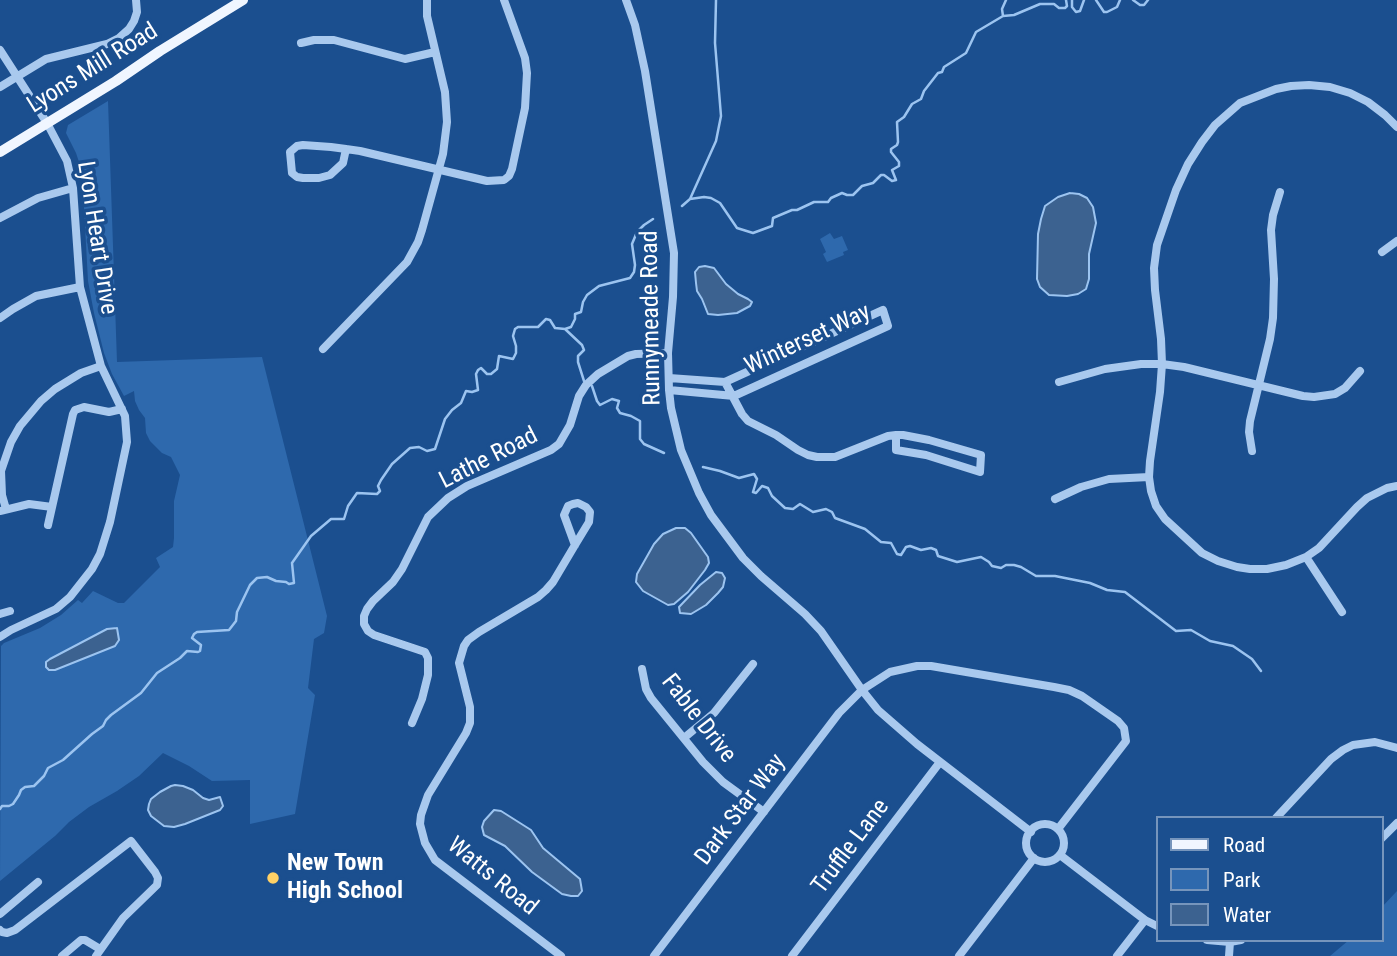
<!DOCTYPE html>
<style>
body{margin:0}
#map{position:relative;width:1397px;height:956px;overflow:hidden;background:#1b4f8f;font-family:"Roboto Condensed",sans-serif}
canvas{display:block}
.legend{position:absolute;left:1156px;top:816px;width:228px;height:126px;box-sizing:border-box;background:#1b4f8f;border:2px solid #7695bc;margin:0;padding:9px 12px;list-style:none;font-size:21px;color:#fff}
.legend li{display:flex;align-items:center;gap:14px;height:35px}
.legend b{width:35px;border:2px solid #7695bc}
</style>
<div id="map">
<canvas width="1397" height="956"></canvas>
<ul class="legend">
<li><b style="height:9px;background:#f0f6ff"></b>Road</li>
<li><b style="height:19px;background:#2e69ad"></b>Park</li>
<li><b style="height:19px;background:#3c6290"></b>Water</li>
</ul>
</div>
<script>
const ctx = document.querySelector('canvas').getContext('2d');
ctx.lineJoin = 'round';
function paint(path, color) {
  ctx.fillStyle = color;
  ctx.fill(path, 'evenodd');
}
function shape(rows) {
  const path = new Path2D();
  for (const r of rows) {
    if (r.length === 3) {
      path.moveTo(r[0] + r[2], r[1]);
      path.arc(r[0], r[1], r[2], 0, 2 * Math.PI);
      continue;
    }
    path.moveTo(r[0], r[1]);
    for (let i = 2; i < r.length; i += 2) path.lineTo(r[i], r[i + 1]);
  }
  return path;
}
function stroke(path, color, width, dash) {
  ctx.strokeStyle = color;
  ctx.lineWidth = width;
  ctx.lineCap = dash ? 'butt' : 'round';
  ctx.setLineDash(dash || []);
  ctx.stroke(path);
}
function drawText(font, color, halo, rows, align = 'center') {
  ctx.font = font + ' "Roboto Condensed",sans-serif';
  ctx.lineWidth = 7;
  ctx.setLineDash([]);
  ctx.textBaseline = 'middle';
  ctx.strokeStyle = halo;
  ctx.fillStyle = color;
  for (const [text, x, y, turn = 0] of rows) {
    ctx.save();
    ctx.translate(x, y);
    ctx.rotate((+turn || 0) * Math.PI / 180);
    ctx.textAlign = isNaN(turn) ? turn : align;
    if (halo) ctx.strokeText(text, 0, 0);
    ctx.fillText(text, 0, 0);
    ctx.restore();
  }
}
const green = shape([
 [108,101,117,362,262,357,327,616,324,633,314,639,308,688,315,695,295,814,250,824,250,780,212,781,189,766,163,753,139,776,117,791,89,807,69,822,55,836,0,881,1,646,4,643,40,628,61,615,78,600,82,603,93,591,118,603,124,603,160,567,156,558,173,547,174,538,174,501,180,475,171,457,162,453,150,441,146,433,145,418,139,410,135,401,134,391,124,396,112,374,104,353,94,313,88,281,82,171,76,153,66,133,68,125],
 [830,233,834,239,842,236,848,250,843,252,844,255,827,262,823,254,826,252,820,239],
 [1397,891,1397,956,1330,956,1349,940,1381,940,1381,908]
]);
const water = shape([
 [1070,193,1079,194,1087,198,1093,207,1096,223,1089,254,1089,279,1086,289,1078,294,1067,296,1049,295,1040,287,1037,279,1038,234,1041,219,1045,206,1058,197,1070,193],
 [705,266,714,268,726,284,738,294,748,299,752,302,750,306,737,313,718,315,708,314,702,299,697,291,696,283,695,272,699,267,705,266],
 [676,528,685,528,691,533,708,557,709,563,705,570,688,592,674,604,668,605,643,591,636,582,637,574,654,544,663,534,676,528],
 [716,572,722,573,725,578,723,587,718,593,706,605,691,614,680,613,679,607,700,585,716,572],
 [117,628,119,640,115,646,55,670,49,670,46,667,46,662,50,659,107,629,117,628],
 [175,785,183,786,193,790,203,798,209,800,220,797,223,806,220,810,185,824,174,827,164,826,151,816,148,810,149,804,151,799,160,792,171,786,175,785],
 [494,810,501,811,531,830,543,848,580,879,582,891,578,896,571,896,562,894,532,872,505,846,484,835,482,827,484,821,494,810]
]);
const stream = shape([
 [1072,0,1072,7,1076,12,1080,11,1084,0],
 [1096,0,1104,12,1107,12,1117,7,1120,0],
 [1133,0,1140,5,1144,5,1148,0],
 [1003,16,1002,9,1006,0],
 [690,199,716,141,721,116,715,43,716,0],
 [682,206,690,199,704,197,711,198,720,203,737,228,753,233,772,226,773,218,792,210,797,210,814,202,828,202,831,198,842,193,847,195,853,195,862,186,873,183,881,175,884,175,892,181,896,180,892,170,899,166,899,162,891,152,891,149,897,145,898,142,897,122,904,117,912,104,921,99,924,91,938,73,942,72,944,67,966,53,976,32,1003,16,1014,15,1040,4,1054,4,1059,8,1065,8,1067,6,1066,0],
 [565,329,582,345,584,350,578,356,578,362,584,381],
 [592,386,597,401,600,405,612,399,619,401,617,408,620,413,631,416,640,421,640,439,644,444,664,453],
 [703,467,720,471,739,478,754,474,757,479,753,492,756,493,762,486,768,488,772,496,785,508,793,509,800,504,813,512,826,509,832,512,835,518,865,529,881,542,891,543,897,554,901,555,906,547,910,546,921,550,931,548,936,550,938,556,957,562,981,557,989,562,992,566,1001,568,1006,565,1014,565,1021,567,1036,576,1055,576,1090,583,1107,590,1125,592,1176,631,1191,630,1210,641,1233,646,1252,659,1261,671],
 [0,809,2,806,9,806,13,804,19,795,21,790,25,787,34,786,44,776,48,768,63,760,92,734,103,726,106,720,111,715,141,693,157,673,180,658,187,651,198,652,200,651,201,645,192,638,194,634,197,632,229,630,236,621,237,612,250,585,257,578,267,577,276,581,286,582,289,584,294,583,292,563,311,536,331,519,344,519,348,506,357,493,377,494,380,491,378,486,381,480,392,464,410,448,419,447,427,451,435,449,445,419,452,410,461,403,466,391,472,392,478,390,476,374,478,370,481,368,487,374,491,374,497,369,499,356,513,359,516,353,516,346,513,336,515,329,518,327,538,327,546,319,550,320,555,328,565,329,571,327,575,319,575,314,581,312,583,302,587,295,599,286,630,278,634,272,635,265,632,244,637,232,644,225,653,219]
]);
const minor = shape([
 [626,0,635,25,645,71,674,253,673,297,668,353,669,390,671,408,681,450,699,493,711,515,743,558,761,576,805,614,821,631,862,690,878,710,917,744,1031,832],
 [301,43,314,40,334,40,405,59,435,52],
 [0,50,47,123,67,161,73,188,80,287,101,366,125,416,127,442,110,522,100,554,92,569,70,597,56,609,11,630,0,637],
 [0,87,46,59,107,44,119,38,129,29,134,21,137,12,136,0],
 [1397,127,1385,115,1368,102,1350,93,1330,87,1309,85,1291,86,1276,89,1240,103,1215,125,1202,142,1188,164,1176,190,1157,245,1154,268,1155,290,1161,339,1162,364,1160,392,1150,461,1149,477,1151,491,1156,506,1165,519,1202,553,1218,561,1237,567,1250,569,1267,569,1286,565,1306,557,1319,548,1357,507,1367,498,1387,488,1397,486],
 [346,149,343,163,330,175,319,178,303,178,297,177,292,173,290,152,297,146,303,145,331,147,346,149,360,151,487,181,504,180,509,176,512,169,525,108,527,73,525,58,504,0],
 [0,218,38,198,73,188],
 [1382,252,1397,241],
 [0,318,13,309,36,296,80,287],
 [323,349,407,262,418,242,422,230,443,154,447,122,445,92,427,16,427,0],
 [669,378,725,382,883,310,888,326,734,396,669,390],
 [725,382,742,414,748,421,776,435,798,450,808,455,817,457,835,457,888,436,896,435,903,435,929,440,981,455,980,472,926,455,896,450,896,435],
 [1059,382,1105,369,1141,364,1162,364,1184,367,1303,396,1314,397,1335,394,1345,388,1360,371],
 [1252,451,1249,432,1250,421,1270,339,1273,318,1274,279,1271,230,1273,215,1280,192],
 [1055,499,1081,487,1109,479,1149,477],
 [6,509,2,495,1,471,11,442,20,426,41,401,55,389,81,373,101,366],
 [0,511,29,504,52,507],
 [48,525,73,414,75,410,84,407,109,412,122,409],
 [1306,557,1342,612],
 [0,614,10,611],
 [642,669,646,689,651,698,703,762,723,782,764,812],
 [412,723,422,699,428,675,428,658,425,652,374,635,368,631,364,624,364,616,367,609,373,601,393,582,402,569,428,517,448,498,467,486,551,450,559,444,570,425,579,396,586,385,598,374,628,356,636,354,668,353],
 [684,738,714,713,753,664],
 [1276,818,1331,759,1343,750,1353,745,1375,742,1397,748],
 [1045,843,19],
 [1381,839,1397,823],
 [1060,855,1145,920,1157,926],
 [0,914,38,882],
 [0,930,2,932,7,933,15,930,131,841,155,872,158,878,157,885,123,918,96,956],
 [1207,940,1230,942,1241,940],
 [62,956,81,940,85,940,100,949],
 [561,956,435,860,425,843,420,824,421,815,428,795,466,733,470,723,470,707,459,663,464,646,468,640,479,632,538,597,546,590,553,582,575,545,589,522,590,512,586,507,578,503,573,504,568,506,564,515,575,545],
 [654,956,839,713,862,690,890,672,917,666,931,666,1054,687,1069,690,1082,696,1118,721,1124,728,1126,741,1058,829],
 [792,956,940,762],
 [959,956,1034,858],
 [1117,956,1145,920],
 [1229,956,1230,942]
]);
const major = shape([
 [0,152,116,81,160,51,243,0]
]);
const markers = [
 [273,878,7,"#ffd166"]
];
const streetNames = [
 ["Lyons Mill Road",93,69,-32],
 ["Lyon Heart Drive",96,238,81],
 ["Runnymeade Road",652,318,-91],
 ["Winterset Way",808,340,-25],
 ["Lathe Road",489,459,-27],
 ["Fable Drive",698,719,52],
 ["Dark Star Way",741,810,-53],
 ["Truffle Lane",851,847,-53],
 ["Watts Road",492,877,39]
];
const poiNames = [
 ["New Town",287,864],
 ["High School",287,892]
];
paint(green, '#2e69ad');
paint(water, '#3c6290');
stroke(water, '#9cc4f0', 2);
stroke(stream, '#9cc4f0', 2.5);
stroke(minor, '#a9c9ee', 8);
stroke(major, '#f0f6ff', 10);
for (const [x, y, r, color] of markers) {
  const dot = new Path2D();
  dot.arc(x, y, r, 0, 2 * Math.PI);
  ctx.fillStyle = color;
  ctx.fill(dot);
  stroke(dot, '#1b4f8f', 2.5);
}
drawText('24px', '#fff', '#1b4f8f', streetNames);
drawText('bold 24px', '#fff', '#1b4f8f', poiNames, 'left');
</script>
